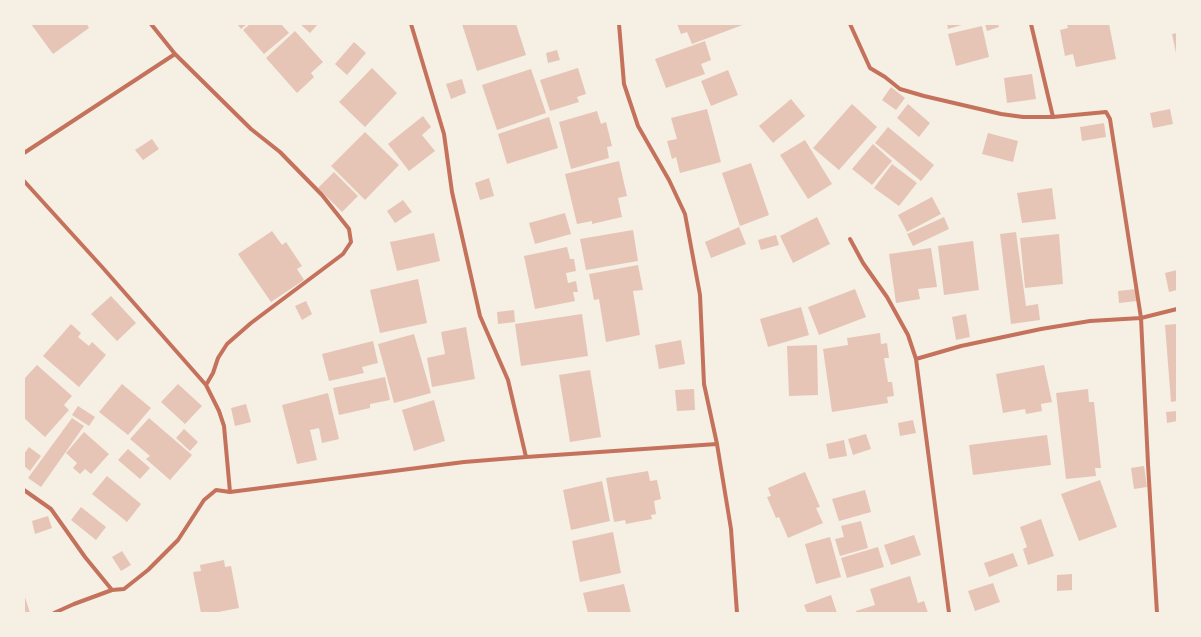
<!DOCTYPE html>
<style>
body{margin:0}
#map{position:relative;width:1201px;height:637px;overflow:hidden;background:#f6efe4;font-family:"Sofia Sans Condensed",sans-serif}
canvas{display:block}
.frame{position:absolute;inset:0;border:25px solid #f6efe4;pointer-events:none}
</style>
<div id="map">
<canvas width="1201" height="637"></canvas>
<div class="frame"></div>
</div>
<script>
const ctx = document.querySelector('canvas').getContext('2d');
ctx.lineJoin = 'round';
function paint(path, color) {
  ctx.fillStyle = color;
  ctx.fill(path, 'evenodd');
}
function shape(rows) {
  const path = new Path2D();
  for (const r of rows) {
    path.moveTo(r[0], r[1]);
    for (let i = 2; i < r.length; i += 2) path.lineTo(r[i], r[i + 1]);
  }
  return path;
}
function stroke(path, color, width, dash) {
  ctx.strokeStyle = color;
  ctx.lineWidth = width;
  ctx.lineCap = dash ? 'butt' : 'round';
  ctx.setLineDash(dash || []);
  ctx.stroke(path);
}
const building = shape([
 [31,24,87,24,89,28,53,54],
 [237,24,247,24,241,29],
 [250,24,281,24,289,33,264,54,243,30],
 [300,24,318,24,310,33],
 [462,24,516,24,526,55,477,71],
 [677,24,745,24,692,44,687,32,681,34],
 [947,24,965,24,948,29],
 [985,24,998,24,999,27,987,31],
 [1067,24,1109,24,1116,59,1076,67,1073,54,1065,56,1060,30,1068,28],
 [982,26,989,57,956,66,948,34],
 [295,31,323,62,311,73,314,77,297,93,266,58],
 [1177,33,1177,53,1176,53,1172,34],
 [705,41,711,60,701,64,705,74,666,88,655,59],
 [354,42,366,53,347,75,335,64],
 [557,50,560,60,548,63,546,53],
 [372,68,397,93,365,127,339,102],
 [578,68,586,94,577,97,579,102,550,111,540,80],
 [531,69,546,113,497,130,482,85],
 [728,70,738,95,711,106,701,81],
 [1032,74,1036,99,1007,103,1004,78],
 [462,79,466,93,451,99,446,84],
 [891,87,905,98,896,110,882,100],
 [791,99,805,116,773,143,759,126],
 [852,104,877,127,839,170,813,148],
 [908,104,930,123,919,137,897,118],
 [707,109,721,162,680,173,676,157,672,159,667,141,677,139,671,118],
 [1170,109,1173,124,1153,128,1150,113],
 [597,111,601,124,606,122,612,146,607,147,609,158,571,169,559,122],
 [423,116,431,127,422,135,435,151,409,171,388,144],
 [549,117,558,148,507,164,498,134],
 [1104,123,1106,137,1082,141,1080,127],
 [888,127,934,165,921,181,875,143],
 [365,132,399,165,365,200,331,166],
 [988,133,1018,141,1013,162,982,154],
 [152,139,159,149,143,160,135,150],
 [805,140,832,184,808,199,780,155],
 [873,144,892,161,872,185,852,169],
 [619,161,627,196,618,198,622,217,592,224,592,221,577,224,565,174],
 [751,163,769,215,740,226,722,173],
 [892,164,917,183,899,206,874,188],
 [334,172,358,196,342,212,318,188],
 [489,178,494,196,480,200,475,183],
 [1052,188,1056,219,1022,223,1017,193],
 [932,197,941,214,907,232,898,215],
 [403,200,412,212,395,223,387,211],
 [565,213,571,234,535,244,529,223],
 [817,217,830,244,793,263,780,236],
 [944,217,949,229,913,246,907,234],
 [739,227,746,244,711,258,705,242],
 [633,230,638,261,586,270,580,239],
 [272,231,282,245,286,242,302,266,297,269,304,280,271,302,238,254],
 [1016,232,1026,306,1038,304,1040,320,1011,324,1000,234],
 [434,233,440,261,397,271,390,242],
 [1059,234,1063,284,1025,288,1020,238],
 [776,235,779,245,761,250,758,240],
 [973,241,979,290,944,295,938,246],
 [567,247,570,259,574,259,576,271,566,273,568,283,576,281,578,292,573,292,575,301,535,309,524,256],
 [931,248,937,287,918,289,920,299,896,303,889,254],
 [638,265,643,290,633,291,640,335,606,342,599,299,594,300,589,274],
 [1177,270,1177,290,1169,292,1165,273],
 [418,279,427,323,380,333,370,290],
 [855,289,866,317,819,335,808,307],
 [1136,289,1137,301,1119,303,1118,291],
 [111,296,136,323,117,341,91,314],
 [306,301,312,314,302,320,295,306],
 [801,307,809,335,768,347,760,319],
 [514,310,515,322,498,324,497,312],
 [582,314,588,356,521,366,515,324],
 [966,314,970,337,956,340,952,317],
 [71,324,81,333,78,337,89,346,92,342,106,355,79,387,43,356],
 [1177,324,1177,401,1171,402,1165,325],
 [466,327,475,379,432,387,427,358,445,354,441,332],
 [880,333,881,344,887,343,889,358,884,358,888,382,892,382,894,396,887,397,888,403,832,412,823,349,848,345,847,338],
 [414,334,431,393,394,403,378,344],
 [681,340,685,364,659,369,655,345],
 [373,341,378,363,362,367,364,373,329,381,322,354],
 [817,345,818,395,789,396,787,346],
 [37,365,72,396,64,405,69,410,45,437,24,418,24,379],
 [1044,365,1052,402,1041,404,1042,411,1026,414,1025,409,1003,413,996,374],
 [590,370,601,437,570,442,559,375],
 [385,377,390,400,370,404,370,408,339,415,333,388],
 [122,384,151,408,128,435,99,412],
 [178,384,202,406,185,424,161,402],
 [694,389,695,410,677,411,675,390],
 [1088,389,1089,402,1094,402,1101,468,1095,468,1096,476,1066,479,1056,393],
 [328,393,339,439,322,443,319,428,310,430,317,460,297,464,282,405],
 [434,400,445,441,414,451,402,410],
 [246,404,251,422,235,426,231,408],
 [78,406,95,417,89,426,72,415],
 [1177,411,1177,421,1167,423,1166,412],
 [72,418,84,426,41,487,28,478],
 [149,418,192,455,170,480,146,459,150,456,130,439],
 [913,420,916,433,900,436,898,423],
 [184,429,198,442,190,451,176,438],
 [84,432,109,454,91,474,85,469,80,474,73,468,77,463,66,453],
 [866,434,871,449,853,455,848,439],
 [1047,435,1051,465,973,475,969,445],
 [844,440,847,456,829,459,826,444],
 [29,447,41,456,30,471,24,466,24,454],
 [128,449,150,468,140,479,118,460],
 [1144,466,1147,487,1134,489,1131,468],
 [648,471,650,481,657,480,661,499,654,501,656,514,651,515,652,519,626,524,625,520,614,522,606,478],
 [805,472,820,507,816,508,823,523,788,538,779,517,776,518,767,497,771,496,768,488],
 [107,476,141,504,127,522,92,494],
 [1100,480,1117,527,1079,541,1061,494],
 [602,481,610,521,571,530,563,490],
 [865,490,871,512,839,521,832,499],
 [81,507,106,527,96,540,71,520],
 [48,516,52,528,35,534,32,521],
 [1041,519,1054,556,1028,565,1023,549,1027,547,1020,527],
 [861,521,868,548,840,556,835,539,844,537,841,526],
 [613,532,621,573,580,582,572,541],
 [914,535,921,555,891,565,884,545],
 [830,537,841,577,816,584,805,544],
 [878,547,884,567,847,578,841,558],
 [122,551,131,565,121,571,112,557],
 [1013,553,1018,566,989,577,984,563],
 [224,560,225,567,231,566,239,608,213,613,201,613,193,572,201,571,200,565],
 [1072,574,1072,590,1057,591,1057,575],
 [910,576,918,603,924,601,928,613,856,613,856,611,875,605,870,589],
 [993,583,1000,602,975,611,968,591],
 [624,584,631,613,588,613,583,593],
 [24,594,30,613,24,613],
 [831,595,837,613,807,613,804,605]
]);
const minor = shape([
 [411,24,444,134,452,192,480,316,508,380,526,457],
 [619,24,624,84,638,126,669,180,685,214,700,295,704,384,717,444,731,529,737,613],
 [850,24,870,68,885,77,900,89,924,96,1001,114,1023,117,1053,117,1106,112,1110,119,1141,318,1148,464,1157,613],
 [1031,24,1053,117],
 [24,153,175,54],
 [24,181,103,268,206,385],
 [850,239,863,263,887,297,908,335,916,359,949,613],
 [916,359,961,346,1041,329,1090,321,1141,318,1177,309],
 [24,490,51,509,85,557,112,590],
 [230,492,464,462,526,457,717,444],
 [54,613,74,604,112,590,124,589,148,570,178,540,204,500,216,490,230,492,224,426,219,411,206,385,213,373,218,358,227,344,251,323,343,254,351,242,349,229,322,195,280,152,251,129,175,54,151,24]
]);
paint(building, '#e6c5b7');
stroke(minor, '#c5725c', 4);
</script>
